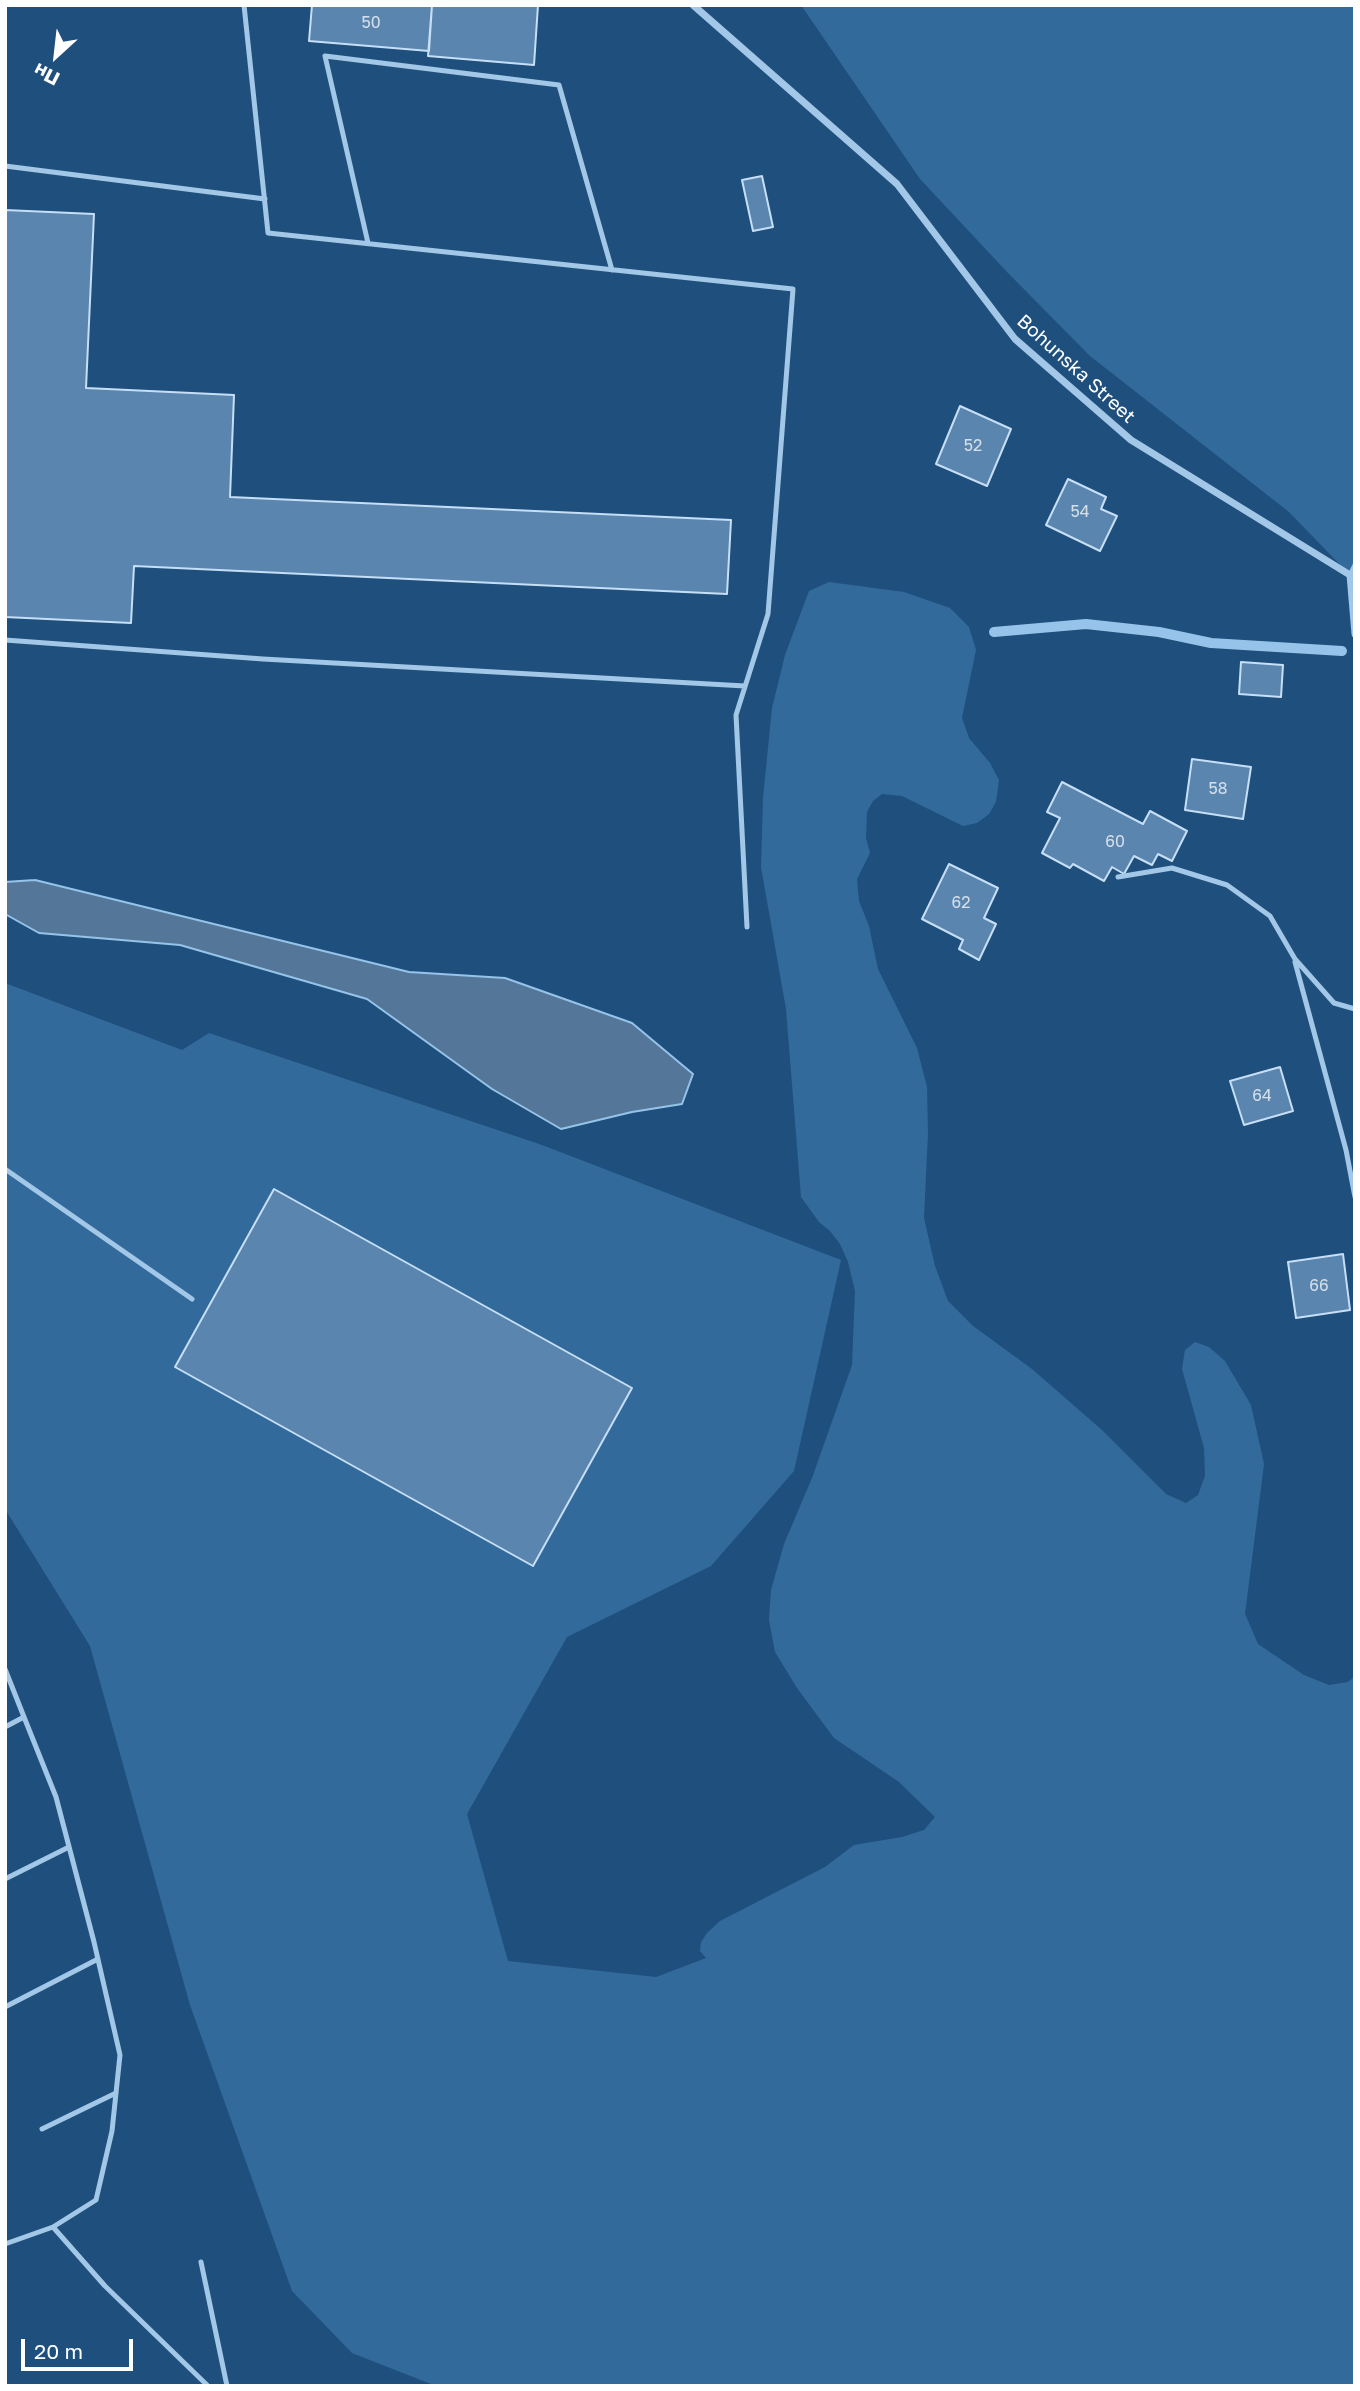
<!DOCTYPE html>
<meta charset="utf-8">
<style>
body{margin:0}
#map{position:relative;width:1360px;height:2391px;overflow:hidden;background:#1f507d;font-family:"Golos Text",sans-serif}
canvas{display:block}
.frame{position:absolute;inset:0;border:7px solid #fff;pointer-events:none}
.north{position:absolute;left:21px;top:21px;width:70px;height:70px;-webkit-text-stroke:5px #1f507d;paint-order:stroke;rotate:207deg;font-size:19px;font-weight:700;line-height:28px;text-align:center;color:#fff}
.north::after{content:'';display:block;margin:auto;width:24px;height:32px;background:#fff;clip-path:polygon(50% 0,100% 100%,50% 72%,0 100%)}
.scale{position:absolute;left:21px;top:2339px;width:112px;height:32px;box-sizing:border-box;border:4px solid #fff;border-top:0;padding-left:9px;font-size:21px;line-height:24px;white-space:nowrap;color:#fff;-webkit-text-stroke:5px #1f507d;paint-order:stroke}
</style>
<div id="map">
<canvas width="1360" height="2391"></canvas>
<div class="frame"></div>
<div class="north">Пн</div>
<div class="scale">20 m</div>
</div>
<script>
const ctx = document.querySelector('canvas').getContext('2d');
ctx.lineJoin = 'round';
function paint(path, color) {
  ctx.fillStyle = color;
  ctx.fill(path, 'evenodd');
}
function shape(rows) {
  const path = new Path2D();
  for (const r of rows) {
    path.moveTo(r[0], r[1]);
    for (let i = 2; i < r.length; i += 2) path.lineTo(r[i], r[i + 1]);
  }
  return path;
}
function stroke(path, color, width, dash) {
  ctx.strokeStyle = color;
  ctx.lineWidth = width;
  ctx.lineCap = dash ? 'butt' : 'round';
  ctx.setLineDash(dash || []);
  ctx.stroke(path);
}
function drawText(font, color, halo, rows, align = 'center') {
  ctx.font = font + ' "Golos Text",sans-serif';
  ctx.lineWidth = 7;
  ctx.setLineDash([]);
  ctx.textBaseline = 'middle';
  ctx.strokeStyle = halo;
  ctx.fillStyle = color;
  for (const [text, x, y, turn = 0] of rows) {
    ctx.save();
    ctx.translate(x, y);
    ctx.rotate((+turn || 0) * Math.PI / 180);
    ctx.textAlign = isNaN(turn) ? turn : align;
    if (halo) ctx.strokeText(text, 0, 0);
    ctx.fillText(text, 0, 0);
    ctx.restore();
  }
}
const green = shape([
 [801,5,1355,5,1355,634,1350,575,1289,512,1090,356,1008,273,920,179],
 [829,582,904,592,950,608,969,627,976,650,962,718,969,738,990,763,999,780,996,802,989,814,977,823,963,826,902,796,882,794,873,801,867,812,866,838,870,853,857,879,859,901,869,926,878,969,917,1048,927,1087,928,1133,924,1218,935,1266,948,1301,973,1326,1032,1369,1102,1430,1166,1494,1186,1503,1198,1495,1205,1476,1204,1448,1182,1369,1185,1350,1195,1342,1209,1347,1225,1361,1251,1405,1264,1464,1245,1614,1258,1644,1304,1675,1329,1685,1348,1682,1355,1676,1355,2386,436,2386,352,2353,292,2291,190,2005,90,1646,5,1509,5,983,182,1050,209,1033,542,1145,841,1260,794,1471,711,1566,567,1637,467,1814,508,1961,656,1977,706,1958,700,1951,701,1942,707,1933,720,1921,825,1867,854,1845,902,1837,924,1830,935,1817,899,1782,834,1738,797,1688,775,1652,769,1620,771,1590,784,1544,812,1478,852,1365,855,1291,848,1262,840,1244,830,1231,819,1222,801,1197,786,1009,761,867,763,798,772,708,785,655,809,591]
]);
const water = shape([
 [35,880,409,972,505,978,632,1023,693,1074,682,1104,632,1112,561,1129,492,1089,367,999,180,945,39,933,5,914,5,882,35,880]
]);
const stream = shape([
 [994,632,1086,624,1159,632,1211,643,1342,651]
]);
const building = shape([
 [312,5,432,5,429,51,309,41,312,5],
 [432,5,538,5,534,65,428,56,432,5],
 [762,176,773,227,753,231,742,180,762,176],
 [5,210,94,214,86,388,234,395,230,497,731,520,727,594,134,566,131,623,5,617,5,210],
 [960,406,1011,429,987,486,936,464,960,406],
 [1068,479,1106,497,1101,509,1117,516,1100,551,1046,525,1068,479],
 [1241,662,1283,665,1281,697,1239,694,1241,662],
 [1192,759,1251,767,1243,819,1185,810,1192,759],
 [1062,782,1143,824,1150,811,1187,831,1172,861,1158,854,1152,865,1134,856,1124,874,1112,867,1104,881,1073,864,1070,868,1042,853,1060,818,1047,812,1062,782],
 [949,864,998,888,984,918,996,924,979,960,959,949,963,940,922,919,949,864],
 [1280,1067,1293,1111,1244,1125,1230,1081,1280,1067],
 [274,1189,632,1388,533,1566,175,1367,274,1189],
 [1343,1254,1350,1310,1296,1318,1288,1262,1343,1254]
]);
const lane = shape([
 [244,5,268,233,793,289,768,614,736,715,747,927],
 [5,166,265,199],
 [368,243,325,56,559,85,612,270],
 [1350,575,1355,565],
 [5,640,263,659,745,686],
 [1118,877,1172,868,1227,885,1270,916,1295,959,1334,1003,1355,1009],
 [1295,962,1346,1150,1355,1197],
 [5,1169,192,1299],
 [5,1669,24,1717],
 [5,1727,24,1717,56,1797,94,1942,120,2055,112,2131,96,2200,53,2227],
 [5,1879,69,1847],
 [5,2007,98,1959],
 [42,2129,116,2093],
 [5,2244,53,2227,105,2286,208,2386],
 [201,2262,227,2386]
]);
const street = shape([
 [693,5,897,184,1015,339,1131,440,1350,575,1355,634]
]);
const numberNames = [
 ["50",371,23],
 ["52",973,446],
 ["54",1080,512],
 ["58",1218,789],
 ["60",1115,842],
 ["62",961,903],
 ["64",1262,1096],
 ["66",1319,1286]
];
const streetNames = [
 ["Bohunska Street",1076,369,42]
];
paint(green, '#326a9c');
paint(water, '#547799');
stroke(water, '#96c3e9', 2);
stroke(stream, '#96c3e9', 10);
paint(building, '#5985af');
stroke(building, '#c6dff6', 2);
stroke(lane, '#a2c7e7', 5);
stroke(street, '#a2c7e7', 7);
drawText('16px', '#d6e0eb', null, numberNames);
drawText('19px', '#fff', '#1f507d', streetNames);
</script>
